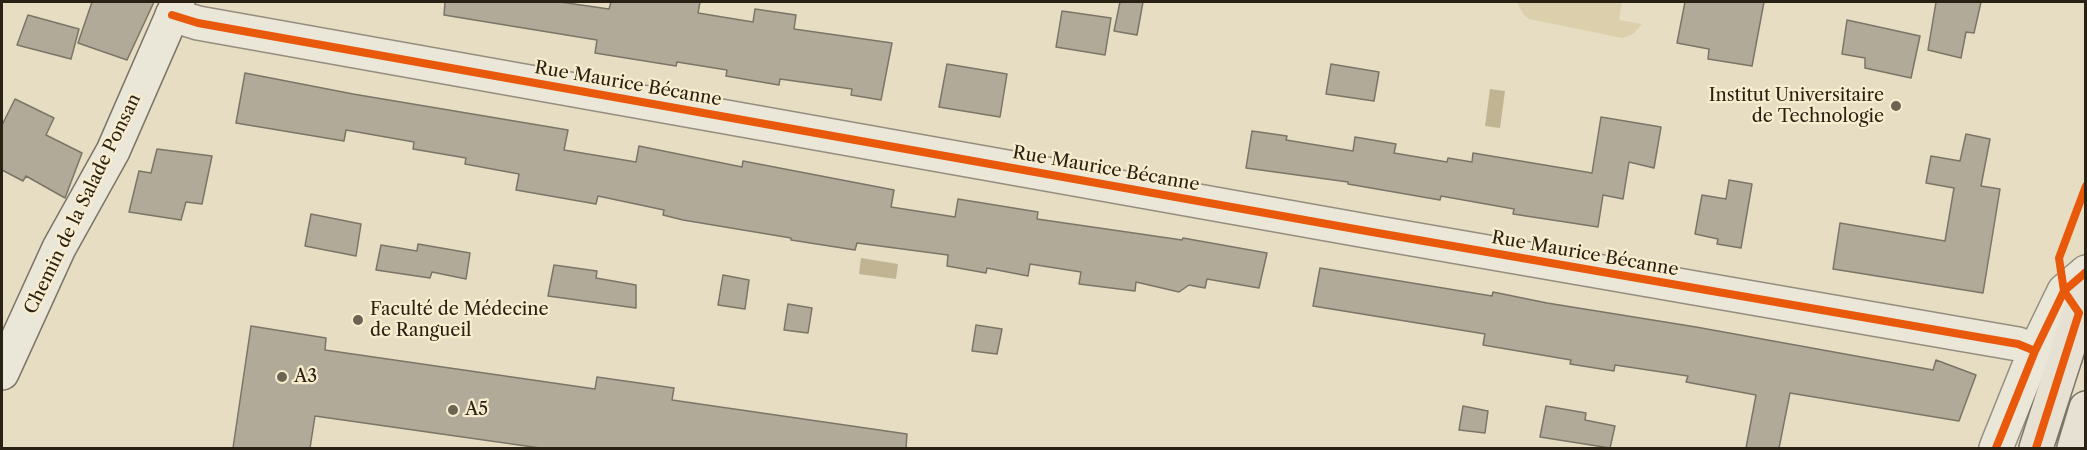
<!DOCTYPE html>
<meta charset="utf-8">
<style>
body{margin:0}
#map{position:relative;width:2087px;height:450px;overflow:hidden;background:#e6ddc3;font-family:"Libre Caslon Text",serif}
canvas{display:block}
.frame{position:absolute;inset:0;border:3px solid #2a2115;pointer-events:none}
</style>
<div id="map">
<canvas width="2087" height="450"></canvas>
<div class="frame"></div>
</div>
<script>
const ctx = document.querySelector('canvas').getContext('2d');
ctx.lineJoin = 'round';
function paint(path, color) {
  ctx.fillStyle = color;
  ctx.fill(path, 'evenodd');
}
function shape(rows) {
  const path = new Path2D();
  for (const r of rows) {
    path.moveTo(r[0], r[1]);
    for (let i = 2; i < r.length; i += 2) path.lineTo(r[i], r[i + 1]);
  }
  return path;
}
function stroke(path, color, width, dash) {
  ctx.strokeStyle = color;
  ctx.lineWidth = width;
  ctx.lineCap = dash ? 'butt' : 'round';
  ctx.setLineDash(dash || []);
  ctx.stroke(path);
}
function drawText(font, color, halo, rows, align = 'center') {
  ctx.font = font + ' "Libre Caslon Text",serif';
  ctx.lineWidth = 4.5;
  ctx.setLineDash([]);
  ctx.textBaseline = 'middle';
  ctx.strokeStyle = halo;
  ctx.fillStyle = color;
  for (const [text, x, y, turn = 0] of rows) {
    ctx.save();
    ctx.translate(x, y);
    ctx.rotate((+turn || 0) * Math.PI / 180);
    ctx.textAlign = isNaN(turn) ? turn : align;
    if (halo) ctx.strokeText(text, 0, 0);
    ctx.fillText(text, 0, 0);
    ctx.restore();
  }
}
const green = shape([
 [1517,2,1540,3,1541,2,1622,2,1619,20,1642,24,1633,34,1622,38,1529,19,1523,14]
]);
const water = shape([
 [1490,89,1505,91,1500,128,1485,126],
 [861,258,898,264,896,279,859,274]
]);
const building = shape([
 [92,2,154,2,127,60,78,43,92,2],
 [445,2,560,2,609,9,611,2,700,2,698,13,753,22,755,9,796,15,794,29,892,43,881,100,851,95,852,89,780,79,779,85,726,76,727,70,677,62,676,66,595,53,597,40,444,15,445,2],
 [1120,2,1143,2,1137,35,1114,31,1120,2],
 [1685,2,1764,2,1752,66,1708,59,1709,49,1677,43,1685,2],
 [1936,2,1981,2,1974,33,1966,32,1961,58,1928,50,1936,2],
 [1062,11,1111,18,1105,55,1056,47,1062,11],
 [28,15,79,29,71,59,17,45,28,15],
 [1847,20,1920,36,1911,78,1865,68,1865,58,1842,54,1847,20],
 [947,64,1007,74,1000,117,939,107,947,64],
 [1331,64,1379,72,1374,101,1326,94,1331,64],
 [245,73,353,94,568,130,564,150,636,162,639,146,742,167,743,161,894,190,891,207,955,217,958,199,1038,212,1037,219,1182,240,1183,238,1267,253,1259,288,1207,279,1205,288,1189,285,1179,292,1136,282,1135,291,1079,284,1081,272,1030,264,1028,276,987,268,986,273,947,266,948,255,857,243,855,250,791,240,791,238,683,220,663,215,664,210,598,196,596,204,516,190,519,174,465,164,466,158,413,149,414,142,346,130,344,141,236,123,245,73],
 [15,99,54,118,46,135,82,153,65,198,26,176,23,181,2,170,2,125,15,99],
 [1601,117,1661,127,1654,168,1629,162,1623,199,1603,195,1598,227,1513,214,1514,209,1441,196,1440,200,1348,184,1348,182,1246,168,1252,131,1287,136,1286,140,1353,151,1355,137,1396,144,1394,153,1447,162,1448,158,1472,162,1473,153,1592,173,1601,117],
 [1966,134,1990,139,1981,186,2000,189,1983,293,1833,269,1840,223,1945,241,1954,188,1926,183,1931,156,1960,161,1966,134],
 [157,149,212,156,202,204,186,202,181,220,129,212,139,171,151,173,157,149],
 [1729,180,1752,184,1741,248,1717,244,1718,239,1695,234,1702,195,1726,199,1729,180],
 [311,214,361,224,356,256,305,246,311,214],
 [418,244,470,253,466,279,432,272,430,278,376,270,381,245,417,251,418,244],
 [554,265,597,271,596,278,636,285,636,308,548,296,554,265],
 [1320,268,1492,296,1493,292,1547,303,1696,327,1933,370,1936,360,1976,375,1959,421,1790,393,1779,448,1746,448,1756,395,1686,382,1688,376,1615,365,1614,371,1570,364,1571,360,1483,345,1485,334,1313,306,1320,268],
 [723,275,749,280,745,309,718,305,723,275],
 [788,304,812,308,808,333,784,330,788,304],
 [976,325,1002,329,997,354,972,351,976,325],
 [251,326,326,338,325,350,595,389,597,377,674,388,672,400,907,434,906,448,540,448,315,416,310,448,233,448,251,326],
 [1463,406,1488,411,1485,433,1459,430,1463,406],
 [1546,406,1586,413,1585,420,1615,426,1610,448,1540,437,1546,406]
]);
const street = shape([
 [172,15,198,23,1372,232,1960,334,2018,344,2035,351],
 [1996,448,2035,351,2064,291,2086,272]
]);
const secondary = shape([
 [2,373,59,248,113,151,178,2]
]);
const primary = shape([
 [2036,448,2086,293],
 [2074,448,2086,408]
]);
const cycleway = shape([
 [172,15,198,23,1372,232,1960,334,2018,344,2035,351],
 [1996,448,2035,351,2064,291,2086,272],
 [2036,448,2079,313,2064,291,2059,258,2086,186]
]);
const markers = [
 [1896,106,6,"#6c6352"],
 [358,320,6,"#6c6352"],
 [282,377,6,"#6c6352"],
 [453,410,6,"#6c6352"]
];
const streetNames = [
 ["Rue Maurice Bécanne",628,84,10],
 ["Rue Maurice Bécanne",1106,169,10],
 ["Chemin de la Salade Ponsan",83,204,-64],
 ["Rue Maurice Bécanne",1585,254,10]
];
const poiNames = [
 ["Institut Universitaire",1884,96,"right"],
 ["de Technologie",1884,117,"right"],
 ["Faculté de Médecine",370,310],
 ["de Rangueil",370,331],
 ["A3",294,377],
 ["A5",465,410]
];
paint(green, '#dbcfac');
paint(water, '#c0b493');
paint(building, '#b1aa99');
stroke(building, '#7b7567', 1.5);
stroke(street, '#958e7f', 36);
stroke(secondary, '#7b7567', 36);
stroke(primary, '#7b7567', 36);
stroke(street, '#eae6d8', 33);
stroke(secondary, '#eae6d8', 33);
stroke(primary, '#e6e1d2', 33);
stroke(cycleway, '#e8590c', 8);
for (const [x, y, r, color] of markers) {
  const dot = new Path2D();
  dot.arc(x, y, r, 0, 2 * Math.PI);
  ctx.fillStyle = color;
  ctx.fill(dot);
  stroke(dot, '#f8edcf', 2);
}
drawText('18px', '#2a2115', '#f8edcf', streetNames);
drawText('18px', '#2a2115', '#f8edcf', poiNames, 'left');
</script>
